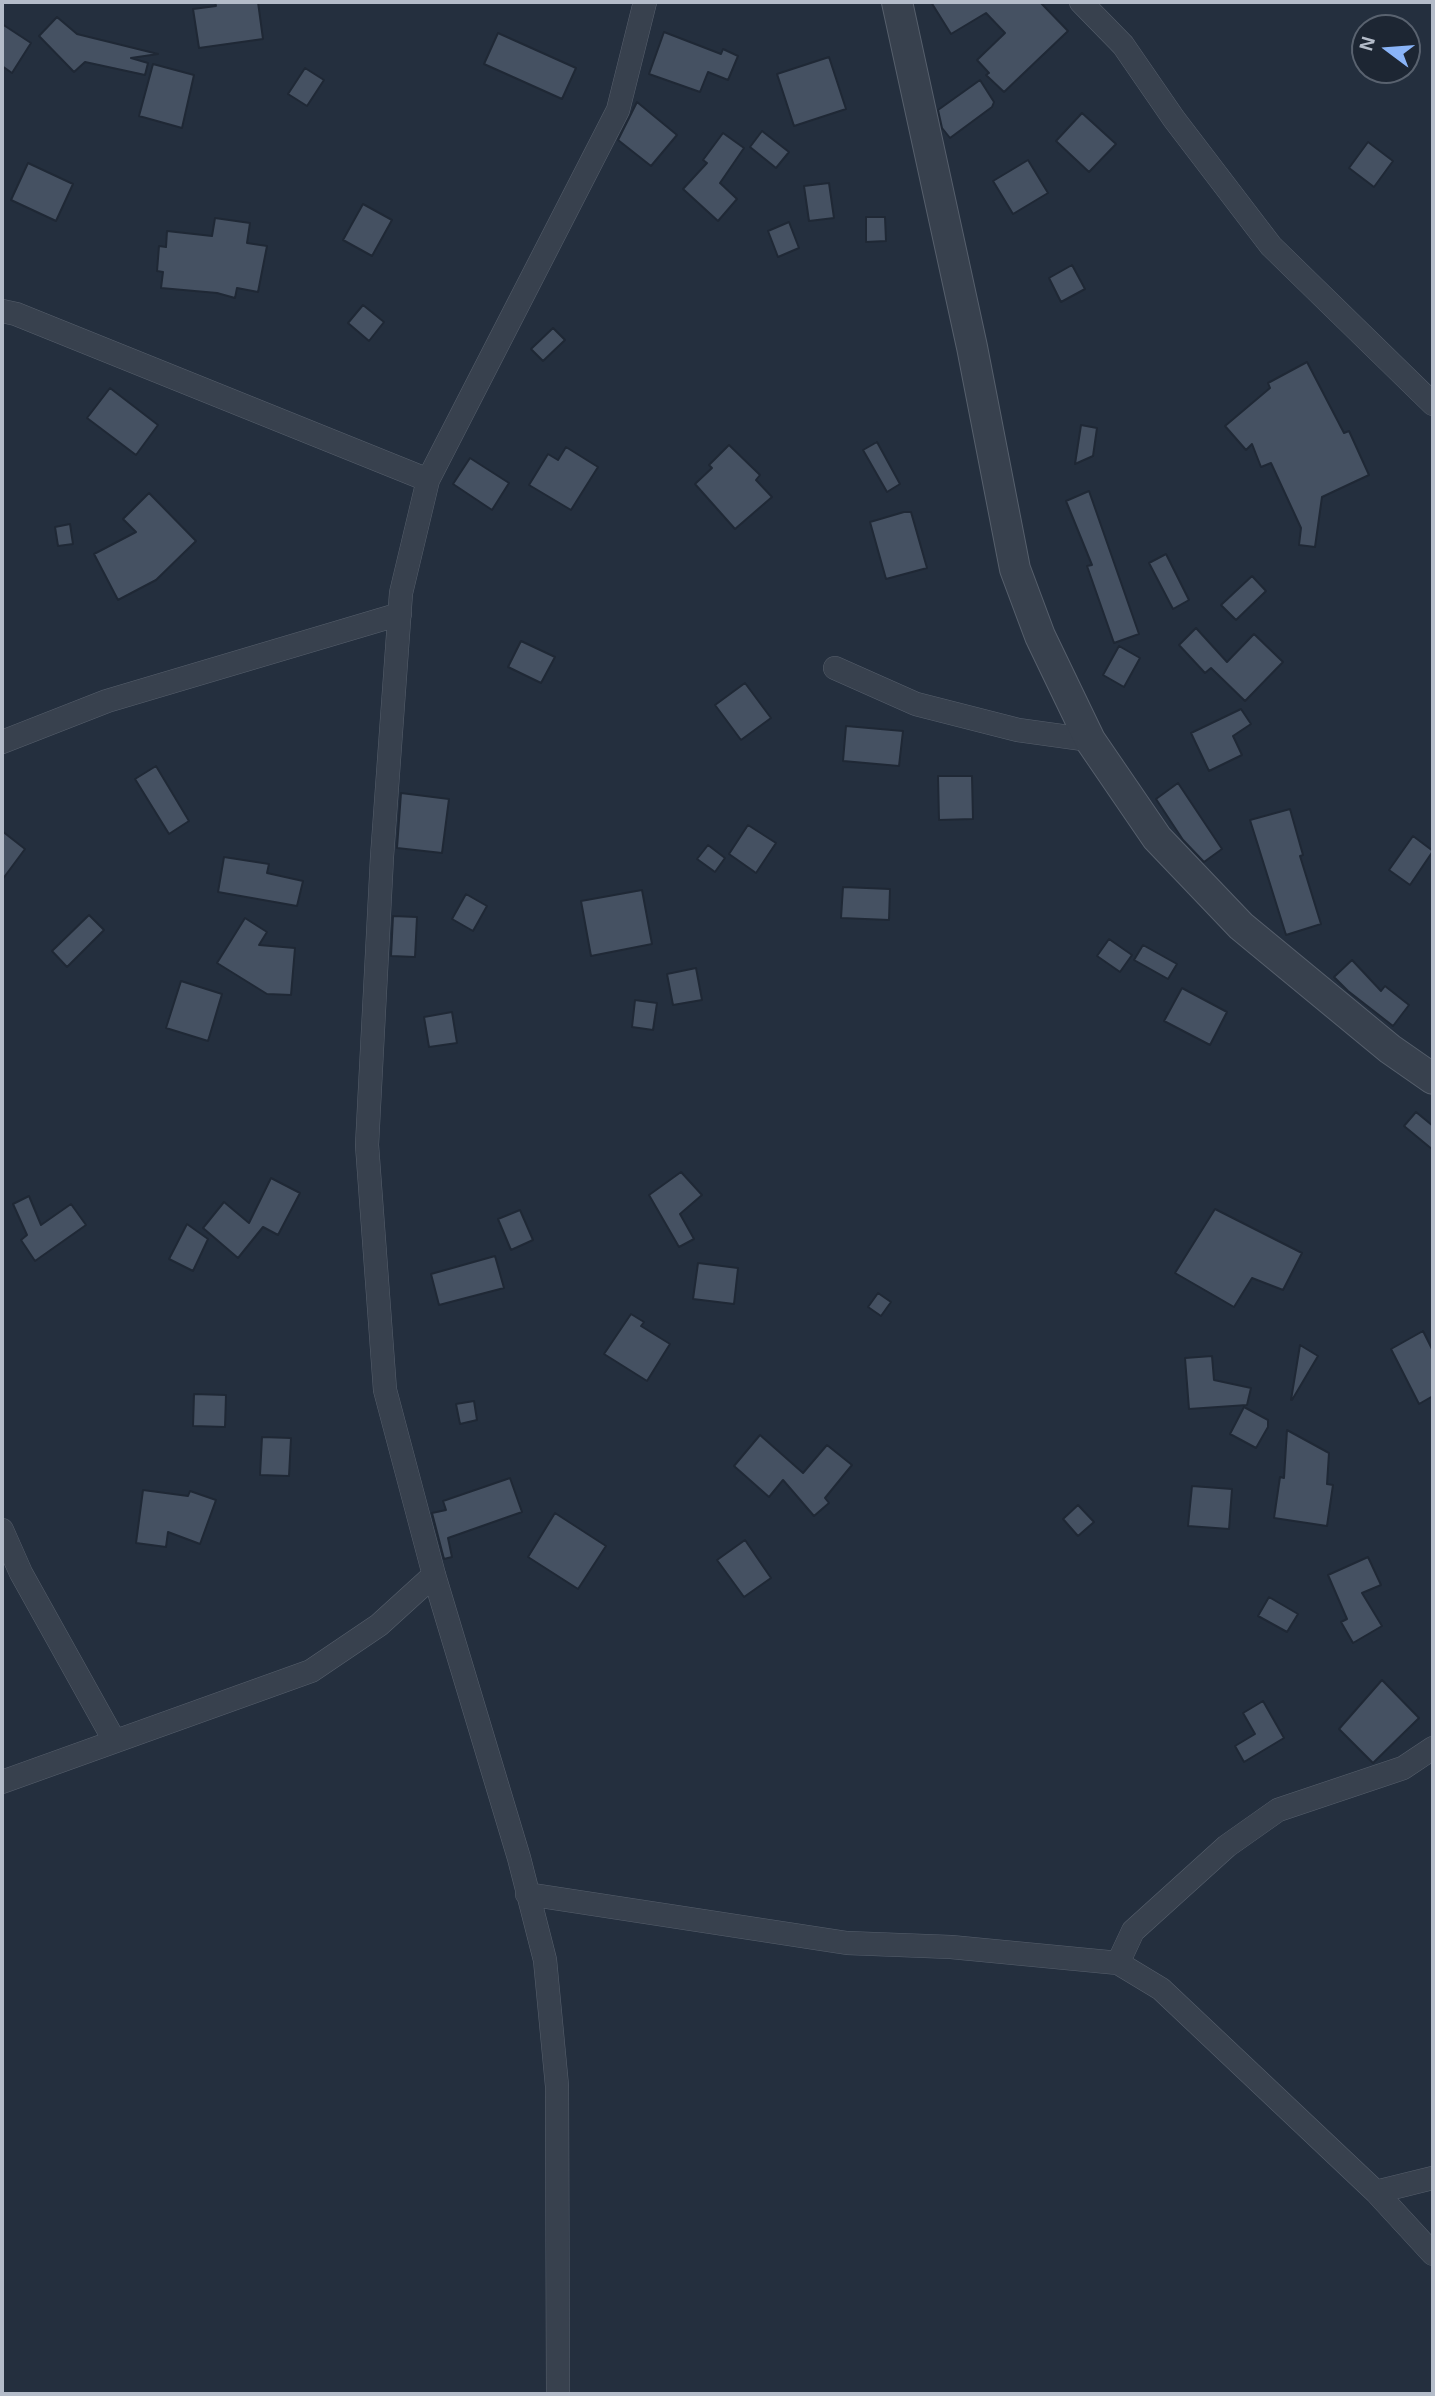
<!DOCTYPE html>
<style>
body{margin:0}
#map{position:relative;width:1435px;height:2396px;overflow:hidden;background:#242f3e;font-family:Helvetica,sans-serif}
canvas{display:block}
.frame{position:absolute;inset:0;border:4px solid #b4bcc9;pointer-events:none}
.north{position:absolute;left:1351px;top:14px;width:70px;height:70px;box-sizing:border-box;background:#1d2633;border:2px solid #59626f;border-radius:50%;rotate:286deg;font-size:19px;font-weight:700;line-height:28px;text-align:center;color:#b4bcc9}
.north::after{content:'';display:block;margin:auto;width:24px;height:32px;background:#8ab4f8;clip-path:polygon(50% 0,100% 100%,50% 72%,0 100%)}
</style>
<div id="map">
<canvas width="1435" height="2396"></canvas>
<div class="frame"></div>
<div class="north">N</div>
</div>
<script>
const ctx = document.querySelector('canvas').getContext('2d');
ctx.lineJoin = 'round';
function paint(path, color) {
  ctx.fillStyle = color;
  ctx.fill(path, 'evenodd');
}
function shape(rows) {
  const path = new Path2D();
  for (const r of rows) {
    path.moveTo(r[0], r[1]);
    for (let i = 2; i < r.length; i += 2) path.lineTo(r[i], r[i + 1]);
  }
  return path;
}
function stroke(path, color, width, dash) {
  ctx.strokeStyle = color;
  ctx.lineWidth = width;
  ctx.lineCap = dash ? 'butt' : 'round';
  ctx.setLineDash(dash || []);
  ctx.stroke(path);
}
const building = shape([
 [215,2,258,2,263,39,199,48,193,9,216,6,215,2],
 [931,2,1040,2,1068,31,1004,92,986,75,989,73,977,60,1005,33,986,13,951,34,931,2],
 [57,17,77,34,158,54,131,58,148,63,145,75,85,62,74,72,39,36,57,17],
 [2,24,31,43,12,73,2,66,2,24],
 [664,32,721,54,723,49,738,56,728,80,708,72,700,92,649,74,664,32],
 [498,33,576,68,562,99,484,64,498,33],
 [829,57,846,109,794,126,777,74,829,57],
 [153,64,194,75,182,128,139,116,153,64],
 [305,68,324,80,307,106,288,94,305,68],
 [980,80,994,102,992,107,950,138,942,128,938,110,980,80],
 [637,102,677,135,651,166,618,140,637,102],
 [1082,113,1116,144,1089,172,1056,141,1082,113],
 [762,131,789,152,776,168,750,147,762,131],
 [723,133,744,148,720,183,737,199,718,221,683,189,707,163,703,160,723,133],
 [1368,142,1393,161,1374,187,1349,168,1368,142],
 [1028,160,1048,193,1013,214,993,181,1028,160],
 [28,163,73,184,56,221,11,200,28,163],
 [829,183,834,218,809,221,804,186,829,183],
 [363,204,392,220,372,256,343,240,363,204],
 [866,217,885,217,886,241,866,242,866,217],
 [215,218,250,223,247,243,267,246,258,292,237,288,235,298,217,293,161,288,163,272,157,271,159,246,166,247,167,231,212,236,215,218],
 [789,222,799,248,778,257,768,231,789,222],
 [1072,265,1085,289,1061,302,1049,278,1072,265],
 [363,305,384,322,369,341,348,323,363,305],
 [553,328,565,340,543,361,531,349,553,328],
 [1307,362,1344,433,1349,431,1369,475,1322,497,1315,547,1299,545,1301,528,1271,463,1261,467,1252,444,1246,450,1225,426,1270,388,1268,383,1307,362],
 [110,388,158,425,136,455,87,418,110,388],
 [1081,425,1097,428,1093,456,1075,464,1081,425],
 [877,442,900,484,887,492,863,450,877,442],
 [729,445,760,475,756,480,772,497,735,529,695,484,712,468,709,465,729,445],
 [566,447,598,467,571,510,529,485,548,454,558,460,566,447],
 [470,458,509,483,492,510,453,484,470,458],
 [1089,491,1139,634,1114,643,1087,566,1092,565,1066,501,1089,491],
 [149,493,196,541,156,580,118,600,94,554,136,532,123,519,149,493],
 [904,512,911,512,927,568,886,579,870,522,904,512],
 [70,524,73,544,58,546,55,527,70,524],
 [1166,554,1189,600,1173,609,1149,563,1166,554],
 [1252,576,1266,591,1236,620,1221,605,1252,576],
 [1196,628,1227,662,1254,634,1283,662,1245,701,1211,668,1205,673,1179,645,1196,628],
 [521,641,555,657,541,683,508,667,521,641],
 [1119,646,1140,658,1124,687,1103,675,1119,646],
 [745,683,771,718,741,740,715,705,745,683],
 [1241,709,1251,724,1233,736,1242,755,1209,771,1191,733,1241,709],
 [846,726,903,731,899,766,843,761,846,726],
 [156,766,189,821,169,834,135,779,156,766],
 [938,776,972,776,973,819,939,820,938,776],
 [1178,783,1222,849,1204,862,1183,840,1156,799,1178,783],
 [401,793,449,799,442,853,397,848,401,793],
 [1290,809,1303,855,1300,856,1321,924,1286,935,1250,820,1290,809],
 [748,825,776,843,756,873,729,854,748,825],
 [2,831,25,849,2,880,2,831],
 [1413,836,1433,851,1410,885,1389,870,1413,836],
 [708,845,725,858,715,872,697,859,708,845],
 [224,857,269,864,267,873,303,881,297,906,218,892,224,857],
 [843,887,890,889,889,920,841,918,843,887],
 [642,890,652,944,591,956,581,901,642,890],
 [466,894,487,906,473,931,452,919,466,894],
 [89,915,104,930,67,967,52,951,89,915],
 [393,916,417,917,415,957,391,956,393,916],
 [245,918,267,932,259,945,295,948,291,995,267,994,217,963,245,918],
 [1109,939,1132,955,1120,972,1097,956,1109,939],
 [1143,945,1177,964,1168,979,1134,960,1143,945],
 [1352,960,1381,991,1385,986,1409,1005,1393,1026,1348,991,1334,977,1352,960],
 [696,968,702,1000,673,1005,667,974,696,968],
 [181,981,222,994,208,1041,166,1028,181,981],
 [1182,988,1227,1012,1210,1045,1164,1021,1182,988],
 [635,1000,657,1003,653,1030,632,1027,635,1000],
 [452,1012,457,1043,429,1047,424,1017,452,1012],
 [1416,1112,1433,1126,1433,1150,1404,1126,1416,1112],
 [681,1172,702,1195,680,1214,694,1239,679,1247,649,1195,681,1172],
 [271,1178,300,1193,278,1235,263,1227,238,1258,203,1228,224,1202,249,1223,271,1178],
 [29,1196,41,1225,71,1204,86,1225,35,1261,21,1240,27,1235,13,1204,29,1196],
 [1215,1209,1302,1253,1283,1290,1252,1278,1234,1307,1175,1273,1215,1209],
 [520,1210,533,1240,511,1250,498,1219,520,1210],
 [187,1224,208,1239,193,1271,169,1259,187,1224],
 [495,1256,504,1288,439,1305,431,1274,495,1256],
 [698,1263,738,1268,734,1304,693,1299,698,1263],
 [878,1293,891,1302,881,1316,868,1307,878,1293],
 [631,1314,644,1322,641,1326,670,1344,647,1381,604,1354,631,1314],
 [1423,1331,1433,1351,1433,1396,1419,1404,1391,1349,1423,1331],
 [1300,1345,1318,1356,1292,1400,1291,1400,1300,1345],
 [1212,1356,1214,1380,1251,1388,1247,1405,1189,1409,1185,1358,1212,1356],
 [194,1394,226,1395,225,1427,193,1426,194,1394],
 [474,1401,477,1420,460,1424,456,1404,474,1401],
 [1244,1407,1268,1420,1268,1427,1256,1448,1230,1434,1244,1407],
 [1287,1430,1329,1453,1327,1484,1333,1485,1327,1526,1274,1518,1280,1477,1284,1478,1287,1430],
 [760,1435,803,1473,827,1445,852,1465,825,1498,829,1503,814,1516,783,1480,769,1497,734,1466,760,1435],
 [262,1437,291,1438,289,1476,260,1475,262,1437],
 [510,1478,522,1512,448,1538,452,1557,444,1559,432,1513,446,1510,443,1501,510,1478],
 [1192,1486,1232,1489,1229,1529,1188,1526,1192,1486],
 [143,1490,188,1496,190,1491,216,1500,200,1544,168,1532,166,1547,136,1543,143,1490],
 [1078,1505,1094,1522,1078,1536,1063,1519,1078,1505],
 [555,1513,606,1546,578,1589,528,1557,555,1513],
 [745,1540,771,1578,744,1597,717,1560,745,1540],
 [1368,1557,1381,1585,1362,1593,1382,1626,1353,1643,1341,1622,1347,1619,1328,1575,1368,1557],
 [1269,1597,1298,1614,1287,1632,1258,1616,1269,1597],
 [1382,1680,1419,1718,1373,1763,1339,1729,1382,1680],
 [1263,1701,1284,1738,1244,1762,1235,1746,1255,1734,1243,1713,1263,1701]
]);
const minor = shape([
 [1081,2,1123,45,1174,119,1271,246,1433,404],
 [2,311,16,314,428,480],
 [835,668,916,704,1018,730,1090,740],
 [2,742,107,701,400,614],
 [2,1530,21,1573,114,1740],
 [2,1782,311,1671,379,1625,434,1575],
 [527,1894,847,1943,951,1947,1118,1963,1161,1989,1376,2192,1433,2254],
 [1118,1963,1133,1931,1227,1846,1278,1810,1403,1768,1433,1748],
 [1376,2192,1433,2178],
 [558,2394,557,2086,545,1960,519,1858,434,1575,385,1390,367,1145,382,857,401,593,428,480,618,110,645,2]
]);
const tertiary = shape([
 [897,2,972,347,1015,569,1040,636,1090,740,1157,838,1241,926,1390,1049,1433,1079]
]);
paint(building, '#455162');
stroke(building, '#1f2835', 2);
stroke(minor, '#565f6c', 24);
stroke(tertiary, '#565f6c', 32);
stroke(minor, '#38414e', 23);
stroke(tertiary, '#38414e', 30);
</script>
